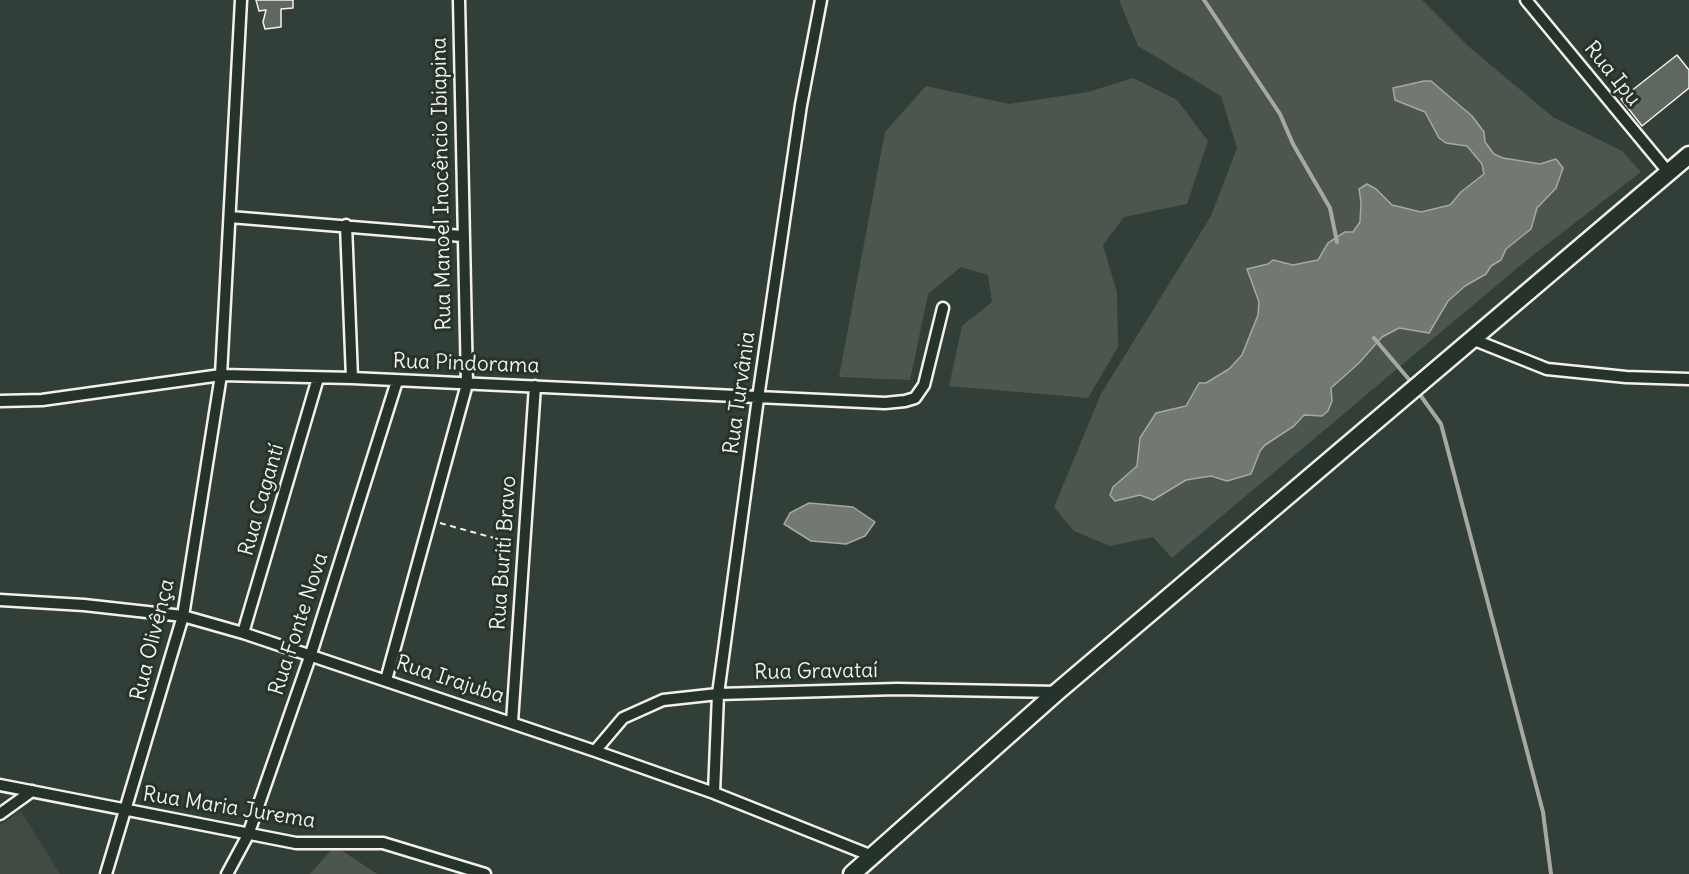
<!DOCTYPE html>
<meta charset="utf-8">
<style>
body{margin:0}
canvas{display:block;background:#323e38}
</style>
<canvas width="1689" height="874"></canvas>
<script>
const ctx = document.querySelector('canvas').getContext('2d');
ctx.lineJoin = 'round';
function paint(path, color) {
  ctx.fillStyle = color;
  ctx.fill(path, 'evenodd');
}
function shape(rows) {
  const path = new Path2D();
  for (const r of rows) {
    path.moveTo(r[0], r[1]);
    for (let i = 2; i < r.length; i += 2) path.lineTo(r[i], r[i + 1]);
  }
  return path;
}
function stroke(path, color, width, dash) {
  ctx.strokeStyle = color;
  ctx.lineWidth = width;
  ctx.lineCap = dash ? 'butt' : 'round';
  ctx.setLineDash(dash || []);
  ctx.stroke(path);
}
function drawText(font, color, halo, rows, align = 'center') {
  ctx.font = font + ' Delius,sans-serif';
  ctx.lineWidth = 6;
  ctx.setLineDash([]);
  ctx.textBaseline = 'middle';
  ctx.strokeStyle = halo;
  ctx.fillStyle = color;
  for (const [text, x, y, turn = 0] of rows) {
    ctx.save();
    ctx.translate(x, y);
    ctx.rotate((+turn || 0) * Math.PI / 180);
    ctx.textAlign = isNaN(turn) ? turn : align;
    if (halo) ctx.strokeText(text, 0, 0);
    ctx.fillText(text, 0, 0);
    ctx.restore();
  }
}
const built = shape([
 [21,811,60,874,0,874,0,825]
]);
const green = shape([
 [1119,0,1422,0,1468,46,1553,117,1622,151,1641,172,1528,259,1172,558,1153,537,1110,546,1074,531,1054,507,1101,394,1211,216,1237,148,1221,96,1138,46],
 [1133,78,1177,100,1208,141,1187,204,1124,217,1103,245,1117,293,1118,347,1088,398,949,386,962,326,992,302,988,275,961,267,928,294,910,380,839,377,885,132,926,86,1009,104,1088,92],
 [335,846,377,874,310,874]
]);
const water = shape([
 [1424,81,1431,81,1472,116,1484,132,1485,142,1494,154,1503,158,1540,164,1556,159,1563,168,1556,188,1537,208,1531,229,1506,249,1501,260,1491,266,1486,274,1465,286,1448,301,1429,333,1399,328,1382,337,1359,363,1331,388,1332,401,1328,411,1322,416,1304,415,1294,426,1265,445,1260,451,1251,474,1227,481,1211,476,1186,480,1153,500,1140,495,1115,501,1110,495,1113,487,1137,466,1140,438,1156,413,1186,406,1199,383,1206,383,1229,369,1242,355,1258,315,1259,302,1247,269,1268,264,1273,260,1293,265,1318,260,1328,243,1345,232,1353,232,1360,222,1361,202,1359,189,1367,184,1376,189,1392,205,1421,212,1450,205,1461,192,1484,174,1482,164,1467,146,1446,143,1439,138,1425,112,1395,100,1393,88,1424,81],
 [809,503,853,507,875,522,865,536,846,544,811,541,784,524,790,513,809,503]
]);
const stream = shape([
 [1204,0,1280,114,1293,144,1330,208,1337,242],
 [1374,338,1412,383],
 [1418,392,1441,424,1543,812,1551,874]
]);
const building = shape([
 [256,0,293,0,293,8,281,9,281,27,265,29,263,22,266,10,259,11,256,0],
 [1677,55,1689,70,1689,88,1642,126,1621,99,1677,55]
]);
const path = shape([
 [440,523,512,543]
]);
const street = shape([
 [1526,0,1669,173],
 [230,217,462,236],
 [346,225,352,378],
 [1472,339,1547,369,1626,377,1689,379],
 [0,401,42,400,221,375,352,378,885,403,905,401,915,398,924,385,943,308],
 [0,600,84,605,183,616,243,633,595,751,714,793,872,856],
 [243,633,318,378],
 [386,680,467,384,459,0],
 [512,722,535,386],
 [595,751,623,718,663,700,718,694,897,689,1057,692],
 [0,785,296,843,383,843,485,874],
 [714,793,718,694,758,398,801,105,821,0],
 [0,814,32,791],
 [106,874,183,616,221,375,241,0],
 [227,874,248,835,311,654,397,381]
]);
const primary = shape([
 [852,874,1057,692,1689,155]
]);
const streetNames = [
 ["Rua Ipu",1612,74,51],
 ["Rua Manoel Inocêncio Ibiapina",442,184,-91],
 ["Rua Pindorama",466,364,2],
 ["Rua Turvânia",740,393,-82],
 ["Rua Cagantí",262,500,-74],
 ["Rua Buriti Bravo",504,553,-86],
 ["Rua Fonte Nova",299,624,-72],
 ["Rua Olivênça",153,640,-76],
 ["Rua Gravataí",816,672,-1],
 ["Rua Irajuba",450,680,18],
 ["Rua Maria Jurema",229,808,9]
];
paint(built, '#404b44');
paint(green, '#4c564f');
paint(water, '#727972');
stroke(water, '#a6a9a1', 1.5);
stroke(stream, '#a6a9a1', 4);
paint(building, '#5f6861');
stroke(building, '#f4f1e8', 1.5);
stroke(street, '#f4f1e8', 15);
stroke(primary, '#f4f1e8', 21);
stroke(path, '#f4f1e8', 2, [6, 4.5]);
stroke(street, '#26332d', 10);
stroke(primary, '#26332d', 16);
drawText('21px', '#f4f1e8', '#26332d', streetNames);
</script>
